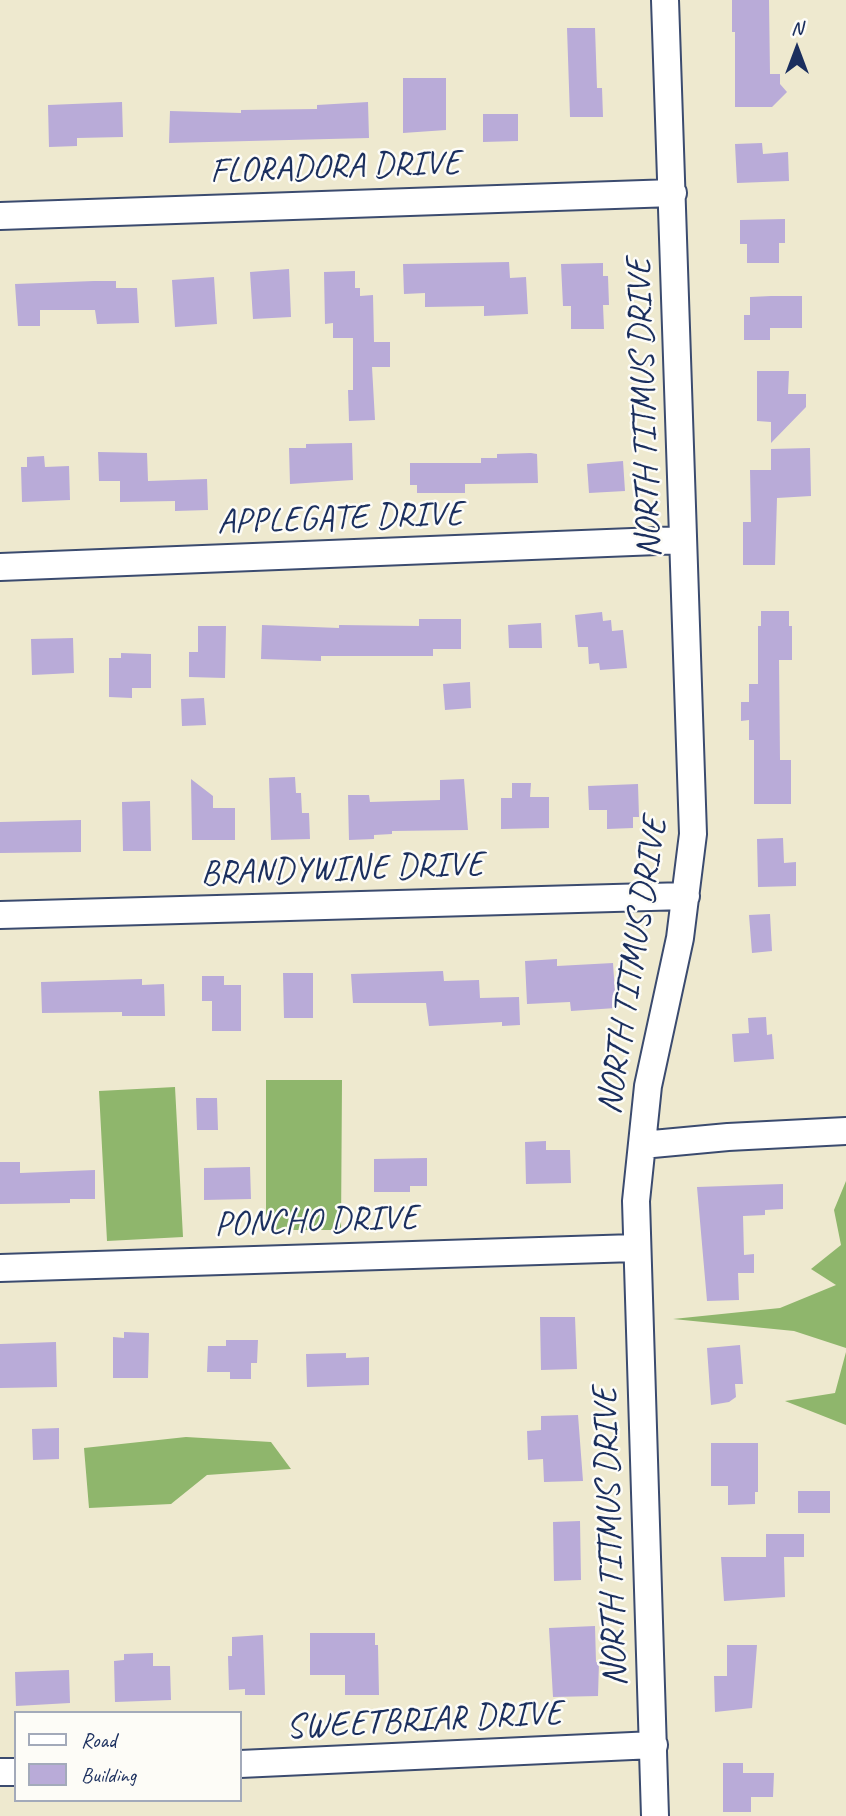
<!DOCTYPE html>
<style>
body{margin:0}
#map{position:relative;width:846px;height:1816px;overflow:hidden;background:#eee9cf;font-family:Caveat,sans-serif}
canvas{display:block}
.legend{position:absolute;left:14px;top:1711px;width:228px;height:91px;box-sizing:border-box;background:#fdfcf7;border:2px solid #a3aaba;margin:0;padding:9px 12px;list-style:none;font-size:21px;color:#1b2f5e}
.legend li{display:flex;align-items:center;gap:14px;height:35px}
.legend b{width:35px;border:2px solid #a3aaba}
.north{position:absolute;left:762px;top:14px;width:70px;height:70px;-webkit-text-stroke:5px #fdfcf7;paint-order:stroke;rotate:0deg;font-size:19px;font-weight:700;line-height:28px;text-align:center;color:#1b2f5e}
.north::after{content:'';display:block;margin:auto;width:24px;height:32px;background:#1b2f5e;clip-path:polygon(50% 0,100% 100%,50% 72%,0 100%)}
</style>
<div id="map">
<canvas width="846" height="1816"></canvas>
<ul class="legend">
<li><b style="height:9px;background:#fff"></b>Road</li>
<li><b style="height:19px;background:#b9abd8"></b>Building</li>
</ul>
<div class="north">N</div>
</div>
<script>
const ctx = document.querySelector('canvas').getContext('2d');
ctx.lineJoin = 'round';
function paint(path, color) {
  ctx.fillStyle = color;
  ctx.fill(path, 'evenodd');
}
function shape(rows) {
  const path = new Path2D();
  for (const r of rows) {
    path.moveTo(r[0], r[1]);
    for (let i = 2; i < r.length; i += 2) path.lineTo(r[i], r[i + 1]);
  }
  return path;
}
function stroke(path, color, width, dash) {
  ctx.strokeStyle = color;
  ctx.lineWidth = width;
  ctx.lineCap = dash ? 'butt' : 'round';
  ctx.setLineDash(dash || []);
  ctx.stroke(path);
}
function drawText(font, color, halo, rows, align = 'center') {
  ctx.font = font + ' Caveat,sans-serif';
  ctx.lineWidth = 5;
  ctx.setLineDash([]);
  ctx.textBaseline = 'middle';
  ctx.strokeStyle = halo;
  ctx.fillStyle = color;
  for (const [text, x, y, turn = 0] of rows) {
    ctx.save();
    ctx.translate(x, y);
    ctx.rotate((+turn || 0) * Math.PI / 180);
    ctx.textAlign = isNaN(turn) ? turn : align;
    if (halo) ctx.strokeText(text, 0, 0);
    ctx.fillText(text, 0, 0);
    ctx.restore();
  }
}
const forest = shape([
 [266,1080,342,1080,341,1230,266,1230],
 [175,1087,183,1237,107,1241,99,1091],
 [846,1181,846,1348,794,1331,673,1319,780,1308,836,1285,811,1269,841,1245,834,1210],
 [846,1352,846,1425,785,1401,835,1393],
 [186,1437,271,1442,291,1469,207,1475,171,1504,89,1508,84,1448]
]);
const building = shape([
 [732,0,769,0,770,74,780,74,780,84,787,92,772,107,735,107,735,32,732,32],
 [567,28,595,28,597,88,602,88,603,117,570,117],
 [403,78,446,78,446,130,403,133],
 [122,102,123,137,77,138,77,146,49,147,48,105],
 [368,102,369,138,169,143,170,111,241,113,241,110,317,109,317,105],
 [483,114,518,114,518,141,483,142],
 [762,143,763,154,788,152,789,181,737,183,735,144],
 [785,219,785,243,779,243,779,263,747,263,747,244,740,244,740,220],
 [509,262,510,278,526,277,528,314,484,316,484,306,425,307,425,293,404,294,403,264],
 [603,263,603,276,608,276,609,305,603,305,604,329,571,329,571,306,563,306,561,264],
 [289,269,291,317,253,319,250,272],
 [355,271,355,288,360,288,360,296,373,295,374,342,390,342,390,367,372,367,375,420,349,421,348,390,353,390,353,338,333,338,333,323,325,324,324,272],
 [214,277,217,324,175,327,172,280],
 [94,281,116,281,116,288,137,288,139,323,97,324,95,310,40,310,40,326,18,326,15,284],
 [771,296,802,296,802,328,770,328,770,340,744,340,744,315,750,315,750,297],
 [757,371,789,371,788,394,806,394,806,407,771,443,771,422,757,421],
 [352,443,353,480,290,484,289,448,306,448,306,444],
 [810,448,811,496,777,498,775,565,743,565,743,522,751,522,750,470,771,470,771,449],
 [98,452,147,453,148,481,207,479,208,510,175,511,175,501,120,502,120,481,99,481],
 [531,453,537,454,538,483,465,484,465,493,417,493,417,485,410,485,410,463,481,463,481,458,497,458,497,454],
 [44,456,45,467,69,466,70,500,22,502,21,467,27,467,27,457],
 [623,461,625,491,589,493,587,464],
 [761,611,789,611,789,626,792,626,792,660,779,660,780,760,791,760,791,804,754,804,754,740,749,740,749,720,741,721,741,702,749,702,749,684,758,684,758,626,761,626],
 [602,612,603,621,611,620,612,631,623,630,627,668,600,670,599,663,589,664,588,647,578,647,575,615],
 [419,619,461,619,461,649,433,649,433,656,321,656,321,661,261,659,262,625,339,628,339,625,419,626],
 [541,623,542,648,509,648,508,625],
 [198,626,226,626,225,678,189,677,189,652,198,652],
 [73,638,74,673,32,675,31,639],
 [121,653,151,654,151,688,132,688,132,698,109,697,109,658,121,658],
 [470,682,471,708,445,710,443,684],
 [204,698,206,725,182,726,181,699],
 [295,777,296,793,301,793,302,813,309,813,310,839,271,840,269,778],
 [191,779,213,796,213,808,235,808,235,840,192,840],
 [464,779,468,830,392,831,392,834,374,835,374,839,349,840,348,795,369,795,370,802,440,800,440,780],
 [512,783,531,783,530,797,549,797,549,828,501,829,501,798,512,798],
 [638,784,639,817,633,817,633,828,607,829,607,810,589,810,588,786],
 [150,801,151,851,123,851,122,802],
 [81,820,81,852,0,853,0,822],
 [783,838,784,863,796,862,796,886,758,887,757,839],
 [770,914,772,951,752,953,749,915],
 [557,959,557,966,613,963,616,1008,571,1011,570,1002,527,1004,525,961],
 [443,971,444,981,479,980,480,998,519,997,520,1025,502,1026,502,1022,429,1026,426,1003,353,1003,351,974],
 [283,973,313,973,313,1018,284,1018],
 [202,976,224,976,224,985,241,985,241,1031,212,1031,212,1001,202,1001],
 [142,979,142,985,164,984,165,1016,122,1016,122,1012,42,1013,41,982],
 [766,1017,767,1035,772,1034,774,1059,734,1062,732,1034,749,1033,748,1018],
 [196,1098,217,1098,218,1130,197,1130],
 [546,1141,546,1150,570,1150,571,1183,526,1184,525,1142],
 [427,1158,427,1186,410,1186,410,1192,374,1192,374,1159],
 [0,1162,20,1162,20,1173,95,1170,95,1199,70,1199,70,1203,0,1204],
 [250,1167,251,1199,204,1200,204,1168],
 [783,1184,783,1209,765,1210,765,1215,743,1216,744,1255,754,1254,754,1273,738,1273,739,1300,707,1301,697,1187],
 [540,1317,575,1317,577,1369,541,1370],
 [124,1332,149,1333,148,1378,113,1378,113,1337,124,1338],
 [226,1340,258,1340,257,1363,251,1363,251,1379,230,1379,230,1372,207,1372,208,1346,226,1346],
 [56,1342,57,1387,0,1388,0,1344],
 [740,1345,743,1384,735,1384,736,1397,729,1402,711,1405,707,1348],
 [346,1353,346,1358,369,1357,369,1385,307,1387,306,1354],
 [578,1415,583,1481,544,1482,543,1459,528,1460,527,1431,541,1430,541,1416],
 [59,1428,59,1459,33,1460,32,1429],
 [711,1443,758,1443,758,1492,755,1492,755,1504,728,1505,728,1486,711,1486],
 [798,1491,830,1491,830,1513,798,1513],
 [580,1521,581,1580,554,1581,553,1522],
 [766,1534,804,1534,804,1557,784,1557,785,1597,724,1601,721,1557,766,1557],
 [595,1626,596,1662,599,1662,598,1696,553,1697,549,1628],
 [310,1633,375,1633,375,1645,378,1645,379,1695,345,1695,345,1675,310,1675],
 [263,1635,265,1695,245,1695,245,1689,229,1690,228,1656,232,1656,232,1637],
 [727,1645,757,1645,752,1708,715,1712,714,1676,727,1676],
 [153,1653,153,1666,170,1666,171,1700,115,1702,114,1661,124,1660,124,1654],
 [69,1670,70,1703,16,1706,15,1672],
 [723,1763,743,1763,743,1773,774,1773,773,1797,751,1797,751,1812,723,1812]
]);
const minor = shape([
 [0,216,673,193],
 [0,567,683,540],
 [0,915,686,896],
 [642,1145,728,1137,846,1131],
 [0,1268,635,1248],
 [240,1764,654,1745],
 [0,1772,16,1772],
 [655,1816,636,1201,648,1086,680,938,693,834,665,0]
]);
const streetNames = [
 ["FLORADORA DRIVE",335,168,-2],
 ["NORTH TITMUS DRIVE",645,408,-92],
 ["APPLEGATE DRIVE",340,519,-2],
 ["BRANDYWINE DRIVE",342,870,-2],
 ["NORTH TITMUS DRIVE",633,966,-81],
 ["PONCHO DRIVE",316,1222,-2],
 ["NORTH TITMUS DRIVE",611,1537,-92],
 ["SWEETBRIAR DRIVE",424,1721,-3]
];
paint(forest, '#8fb66c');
paint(building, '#b9abd8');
stroke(minor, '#3b4b6f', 30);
stroke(minor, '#fff', 26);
drawText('35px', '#1b2f5e', '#fdfcf7', streetNames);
</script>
